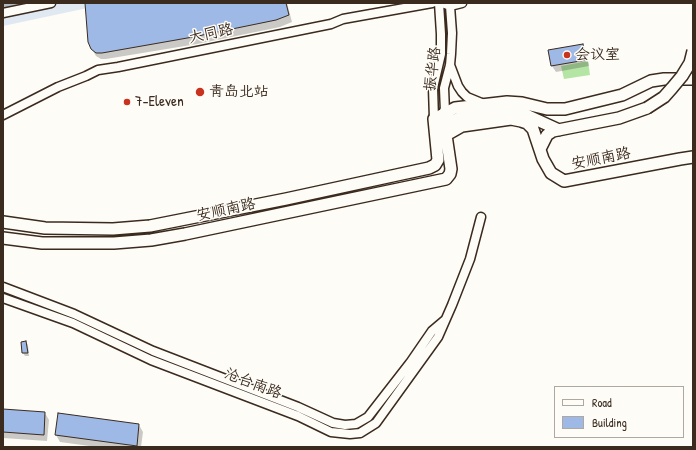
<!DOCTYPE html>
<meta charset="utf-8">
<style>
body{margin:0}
#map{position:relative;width:696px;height:450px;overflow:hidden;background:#fdfcf7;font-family:"Patrick Hand",sans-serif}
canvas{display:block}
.frame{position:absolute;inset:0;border:4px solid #3b2a1e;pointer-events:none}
.legend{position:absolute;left:554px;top:386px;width:130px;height:52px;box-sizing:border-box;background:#fdfcf7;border:1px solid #afa8a0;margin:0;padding:5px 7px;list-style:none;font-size:12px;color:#3b2a1e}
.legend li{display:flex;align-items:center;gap:8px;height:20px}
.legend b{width:20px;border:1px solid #afa8a0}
</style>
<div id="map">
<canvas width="696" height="450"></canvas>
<div class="frame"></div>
<ul class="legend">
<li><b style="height:5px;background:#fdfcf7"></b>Road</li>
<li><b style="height:11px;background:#9eb9e6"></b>Building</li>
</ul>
</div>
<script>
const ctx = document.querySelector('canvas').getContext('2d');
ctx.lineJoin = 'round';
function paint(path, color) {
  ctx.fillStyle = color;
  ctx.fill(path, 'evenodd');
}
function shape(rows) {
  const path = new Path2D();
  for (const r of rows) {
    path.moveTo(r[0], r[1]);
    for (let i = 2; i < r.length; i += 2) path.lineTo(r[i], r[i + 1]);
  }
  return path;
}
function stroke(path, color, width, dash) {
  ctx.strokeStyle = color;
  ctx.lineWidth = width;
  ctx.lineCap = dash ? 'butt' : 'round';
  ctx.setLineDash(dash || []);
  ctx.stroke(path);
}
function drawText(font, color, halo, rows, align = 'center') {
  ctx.font = font + ' "Patrick Hand","LXGW WenKai TC",sans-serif';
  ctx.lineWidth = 3;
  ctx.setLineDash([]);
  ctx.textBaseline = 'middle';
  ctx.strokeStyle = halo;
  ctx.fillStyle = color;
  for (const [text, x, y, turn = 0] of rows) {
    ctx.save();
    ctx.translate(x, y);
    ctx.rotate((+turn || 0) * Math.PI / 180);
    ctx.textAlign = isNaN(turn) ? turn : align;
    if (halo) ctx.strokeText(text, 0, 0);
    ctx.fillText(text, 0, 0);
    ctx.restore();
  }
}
const built = shape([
 [3,3,111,3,3,26]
]);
const green = shape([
 [588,61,590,75,564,79,561,66]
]);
const shadow = shape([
 [3,3,29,3,3,8],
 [87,3,287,3,292,22,280,27,197,44,106,59,101,59,96,56,92,49],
 [582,45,586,52,589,66,556,72,552,66],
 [26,342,28,345,29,356,25,356,23,353,22,343],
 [3,410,45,413,49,420,47,441,3,438],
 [59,414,139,425,143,432,141,447,97,447,60,442,56,435]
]);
const building = shape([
 [85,3,286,3,289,15,276,20,193,37,102,53,96,53,91,49,88,42,85,3],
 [583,44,586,60,551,66,548,50,583,44],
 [26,341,28,353,22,353,21,342,26,341],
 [3,409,45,412,44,435,3,432,3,409],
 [58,413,139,424,137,446,55,435,58,413]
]);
const minor = shape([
 [445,4,450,6,462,3],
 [3,13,51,3],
 [450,65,458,86,462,92,467,97,484,104],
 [445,112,444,88,450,65,451,54,452,33,450,6],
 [3,115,58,87,86,76,98,70,118,67,331,24,343,19,432,3],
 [434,119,433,88,441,54,441,34,439,3],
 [3,287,74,314,153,351,298,407,333,423,345,425,356,424,368,417,410,363,432,331,445,320],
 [3,298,73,323,151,360,298,416,331,432,350,434,360,433,376,423,438,337,452,305,470,259,481,217]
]);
const major = shape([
 [441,127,462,117,509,111,524,114,559,130],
 [441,138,462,126,511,119,521,121,527,123,533,129,543,159,551,173,564,181,680,159,693,157],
 [540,149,547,135,553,131,619,118,647,108],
 [3,222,45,228,113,229,150,226,286,199,429,168,435,165,438,160,434,119,455,108,507,102,522,103,547,109,565,109,622,95,651,81,664,79,693,79],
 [3,238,42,243,114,243,151,240,185,234,446,179,450,174,451,169,446,135,445,112]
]);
const majorBridge = shape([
 [647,108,664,97,672,88,682,76,690,63,693,51]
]);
const markers = [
 [567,55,4,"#c8321e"],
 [200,92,5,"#c8321e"],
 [127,102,4,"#c8321e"]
];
const streetNames = [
 ["大同路",211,34,-12],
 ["振华路",433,69,-83],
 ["安顺南路",601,159,-11],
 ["安顺南路",226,210,-12],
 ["沧台南路",253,384,21]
];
const poiNames = [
 ["会议室",575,55],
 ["青岛北站",209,92],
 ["7-Eleven",135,102]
];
paint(built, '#e0e8f2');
paint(green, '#b5e5a4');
paint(shadow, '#0003');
paint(building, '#9eb9e6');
stroke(building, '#3b2a1e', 1);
stroke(minor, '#3b2a1e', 11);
stroke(major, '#3b2a1e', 14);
stroke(minor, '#fdfcf7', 8);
stroke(major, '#fdfcf7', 11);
stroke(majorBridge, '#3b2a1e', 14, []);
stroke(majorBridge, '#fdfcf7', 11);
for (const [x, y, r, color] of markers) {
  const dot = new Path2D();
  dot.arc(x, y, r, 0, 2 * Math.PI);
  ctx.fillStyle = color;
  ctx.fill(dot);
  stroke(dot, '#fdfcf7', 1.5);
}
drawText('15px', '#3b2a1e', '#fdfcf7', streetNames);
drawText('15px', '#3b2a1e', '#fdfcf7', poiNames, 'left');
</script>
